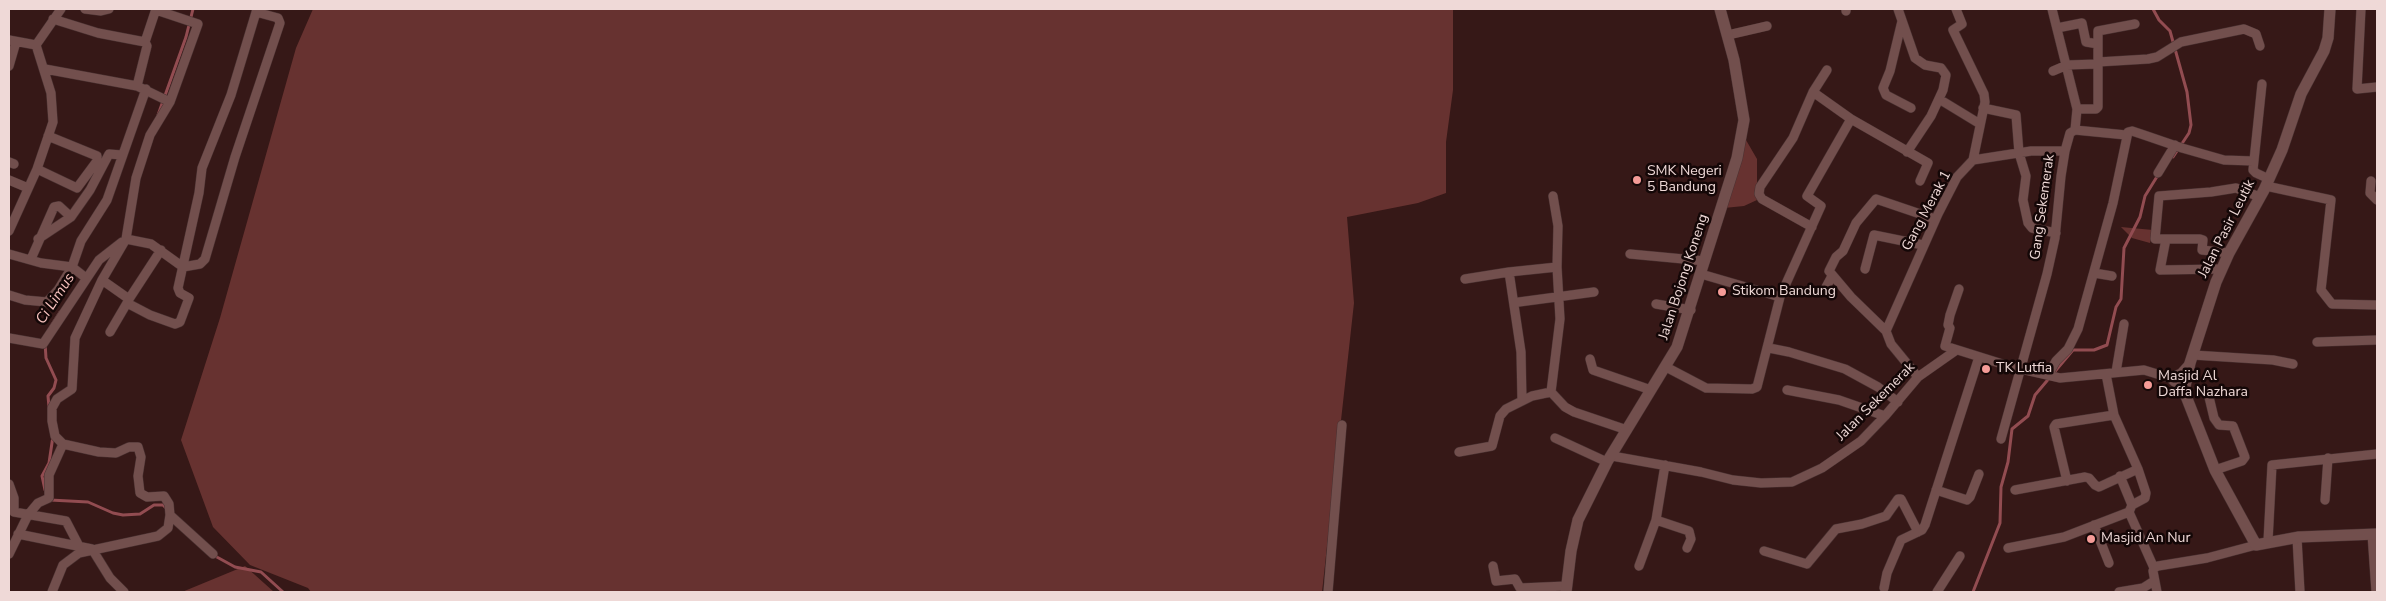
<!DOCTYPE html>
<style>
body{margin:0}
#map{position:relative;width:2386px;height:601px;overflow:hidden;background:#361817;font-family:"Nunito Sans",sans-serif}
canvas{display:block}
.frame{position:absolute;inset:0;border:10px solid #efd9d7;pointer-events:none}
</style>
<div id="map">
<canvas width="2386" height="601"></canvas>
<div class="frame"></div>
</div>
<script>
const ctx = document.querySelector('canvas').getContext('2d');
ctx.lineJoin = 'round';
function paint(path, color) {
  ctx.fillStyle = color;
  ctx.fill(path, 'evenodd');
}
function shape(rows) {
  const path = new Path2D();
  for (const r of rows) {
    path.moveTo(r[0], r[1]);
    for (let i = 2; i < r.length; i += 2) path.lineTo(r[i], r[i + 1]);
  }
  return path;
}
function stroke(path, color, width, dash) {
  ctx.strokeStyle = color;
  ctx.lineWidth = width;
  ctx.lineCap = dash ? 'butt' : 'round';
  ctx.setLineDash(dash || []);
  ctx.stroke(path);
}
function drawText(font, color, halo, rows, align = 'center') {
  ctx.font = font + ' "Nunito Sans",sans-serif';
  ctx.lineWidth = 5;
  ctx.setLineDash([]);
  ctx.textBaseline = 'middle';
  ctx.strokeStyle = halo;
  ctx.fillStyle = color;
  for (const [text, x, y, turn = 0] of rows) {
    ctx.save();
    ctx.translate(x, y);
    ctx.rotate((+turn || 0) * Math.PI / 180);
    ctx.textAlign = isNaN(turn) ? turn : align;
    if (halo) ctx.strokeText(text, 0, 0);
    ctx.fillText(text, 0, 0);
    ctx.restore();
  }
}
const green = shape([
 [313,9,1453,9,1453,90,1446,142,1446,193,1418,203,1347,217,1354,303,1322,592,311,592,308,588,250,565,213,527,181,440,220,318,296,48],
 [1746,140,1757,159,1757,200,1744,206,1724,208],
 [2121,227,2153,230,2150,243,2132,238],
 [245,566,274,592,182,592]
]);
const stream = shape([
 [2153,9,2159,20,2170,31,2187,92,2191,125,2189,133,2173,157],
 [158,115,186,37,193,9],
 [51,326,60,312],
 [45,343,46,358,56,380,54,388,48,396,49,407],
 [45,490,42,476,49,463,53,436],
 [50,500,88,502,113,513,123,515,140,514,154,505,163,505,166,508],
 [215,556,235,567,261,572,283,592],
 [1973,592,2000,523,2001,487,2008,462,2012,429,2028,416,2035,395,2073,350,2094,350,2107,345,2116,307,2121,299,2124,248,2140,217,2145,196,2158,175]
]);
const minor = shape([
 [85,9,101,11,109,9],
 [1846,9,1846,11],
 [1898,9,1915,58,1925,65,1941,68,1946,75,1943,90,1931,116,1907,152],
 [2361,9,2357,89,2377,87],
 [156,10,198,24,170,102],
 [53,19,98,33,145,42],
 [1902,21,1890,71,1883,88,1886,95,1911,108],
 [2057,28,2082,23,2086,42,2098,44],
 [1728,35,1767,26],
 [9,40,36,45],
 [36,45,61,9],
 [2098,62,2148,59,2157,57,2181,42,2244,29,2256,34,2260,46],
 [9,66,16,42],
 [2053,71,2067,65,2097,64],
 [2262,84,2253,170,2256,173,2269,179],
 [137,86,147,46,145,42,156,9],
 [1939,99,1980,124],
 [1983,108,2016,115,2019,153,2026,176,2023,200,2028,223,2032,228,2056,233],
 [2077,109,2096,109,2098,107,2098,31,2135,24],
 [1851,119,1928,163,1920,181],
 [2075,130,2126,135],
 [1973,160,2031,151,2065,151],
 [9,162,14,164],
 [37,169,77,188,97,161,97,156,48,136],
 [2158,173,2175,145],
 [9,180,28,188],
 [2371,181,2370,193,2377,200],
 [2266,186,2331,200,2321,290,2332,304,2377,305],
 [1812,227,1762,199,1759,194,1760,187,1793,138,1813,92,1827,70],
 [9,231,37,169,53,122,51,93,36,45],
 [38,239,71,217,90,190,109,154,122,155],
 [126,239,151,244,183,267,200,264,205,259,235,157,280,23,278,18,256,12],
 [2166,239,2160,270,2221,269],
 [2229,253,2202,250,2203,240,2200,239,2155,239,2159,196,2211,192,2236,188,2260,197],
 [9,254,41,263,72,267,86,278],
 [1630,254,1705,261],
 [31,259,54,207,59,206,71,217],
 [1865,269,1874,235,1923,245],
 [1509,272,1557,267,1558,226,1553,196],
 [2094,273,2112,276],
 [1701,274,1780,297],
 [1465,279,1509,272,1521,352,1522,401],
 [102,280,129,299,161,250],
 [1825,289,1832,276],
 [1959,289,1950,315,1948,325,1950,328,1945,346,2012,367,2060,378,2144,370,2170,378,2184,391],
 [9,295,25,300,47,302,58,290,72,267,81,241,107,200,146,89],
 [1519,302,1594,292],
 [1656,304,1691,310],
 [1886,331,1938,214,1957,177,1973,160,1985,102,1984,94,1953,30,1962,24,1956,9],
 [110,332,127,303,150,315,175,324,180,322,189,298,180,293,178,288,199,193,202,168,231,95,257,9],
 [9,338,43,344,99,260,122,242],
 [2317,342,2377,340],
 [1769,348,1789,352,1845,369,1878,387,1898,402],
 [2193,355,2273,360,2293,364],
 [1590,359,1593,370,1651,390],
 [1666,367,1706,388,1752,389,1757,387,1780,297,1821,206,1807,196,1851,119,1813,92],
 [2116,372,2124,324],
 [2106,374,2114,415,2138,469,2146,493,2145,498,2132,505],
 [2048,375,2056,361,2068,349,2078,329,2113,203,2128,132,2132,131,2144,135,2182,148,2224,160,2253,161],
 [1918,377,1891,344,1886,331,1851,297,1829,271,1836,257,1843,251,1856,223,1876,199,1935,219],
 [2170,378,2181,373,2190,363],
 [1787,390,1839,400,1885,416],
 [1551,392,1565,407,1574,412,1627,430],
 [2214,393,2209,397,2214,418,2219,425,2233,426,2245,457,2242,461,2215,470],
 [1555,438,1607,462],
 [2001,439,2047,274,2055,238,2061,176,2065,151,2070,133,2075,130,2077,109,2052,9],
 [1459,452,1492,446,1500,416,1506,409,1532,396,1551,392,1560,319,1557,267],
 [1612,456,1701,472,1733,480,1761,483,1792,482,1822,468,1861,441,1885,416,1918,377,1955,351],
 [2120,476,2132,505,2129,512,2154,568],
 [2067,481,2054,427,2056,424,2114,415],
 [9,484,14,498,14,512,66,521,79,546],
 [1936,490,1967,500,1970,497,1979,474],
 [2015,490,2085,477,2089,478,2095,485,2099,487,2138,469],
 [2325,500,2328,458],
 [170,515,213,554],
 [1656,520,1689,531,1691,539,1687,548],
 [2094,525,2109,563],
 [18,534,92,549,110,578,124,592],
 [2372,534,2376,592],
 [2297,538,2300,592],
 [2268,541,2272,465,2377,454],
 [2008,548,2064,537,2129,512],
 [1764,551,1807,564,1836,529,1862,524,1886,516,1898,499,1901,499,1918,532],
 [9,554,28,515,38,503,49,498,49,475,63,444,55,436,52,421,52,408,57,399,72,389,75,338,102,280,126,239,136,178,150,135,170,102,137,86,45,69],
 [1493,566,1496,581,1515,579,1520,588,1566,586],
 [1639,566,1656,520,1665,465],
 [1884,588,1887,573,1901,540,1922,530,1925,525,1979,357],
 [52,592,63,565,79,553,158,536,168,528,170,515,169,504,164,496,147,497,140,493,138,476,141,457,138,447,129,447,116,453,99,452,63,444],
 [1328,592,1342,425],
 [1937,592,1960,556],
 [2119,592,2143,588,2154,581],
 [2157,592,2153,571,2154,568,2158,566,2207,558,2256,545]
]);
const tertiary = shape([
 [2330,9,2328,38,2324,51,2301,94,2282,150,2264,190,2229,253,2216,282,2190,363,2184,391,2215,470,2256,545,2299,537,2377,534],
 [1566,592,1571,551,1578,520,1607,462,1677,347,1737,158,1744,120,1734,60,1720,9]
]);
const markers = [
 [1637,180,5,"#f59b97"],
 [1722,292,5,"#f59b97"],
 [1986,369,5,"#f59b97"],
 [2148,385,5,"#f59b97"],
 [2091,539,5,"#f59b97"]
];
const poiNames = [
 ["SMK Negeri",1647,172],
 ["5 Bandung",1647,188],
 ["Stikom Bandung",1732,292],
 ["TK Lutfia",1996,369],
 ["Masjid Al",2158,377],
 ["Daffa Nazhara",2158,393],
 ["Masjid An Nur",2101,539]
];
const streetNames = [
 ["Gang Sekemerak",2043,207,-82],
 ["Gang Merak 1",1927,211,-62],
 ["Jalan Pasir Leutik",2227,229,-63],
 ["Jalan Bojong Koneng",1684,277,-72],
 ["Jalan Sekemerak",1876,402,-45]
];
const waterNames = [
 ["Ci Limus",56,299,-57]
];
paint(green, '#673230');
stroke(stream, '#924c51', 3);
stroke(minor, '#4a3232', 10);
stroke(tertiary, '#4a3232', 12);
stroke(minor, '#724f4d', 9);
stroke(tertiary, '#724f4d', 11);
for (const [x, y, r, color] of markers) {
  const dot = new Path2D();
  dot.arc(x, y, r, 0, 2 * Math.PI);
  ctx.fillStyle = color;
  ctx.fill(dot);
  stroke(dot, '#140707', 2);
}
drawText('14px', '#efd9d7', '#140707', poiNames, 'left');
drawText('14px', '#efd9d7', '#140707', streetNames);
drawText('italic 15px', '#f8c3bf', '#140707', waterNames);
</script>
